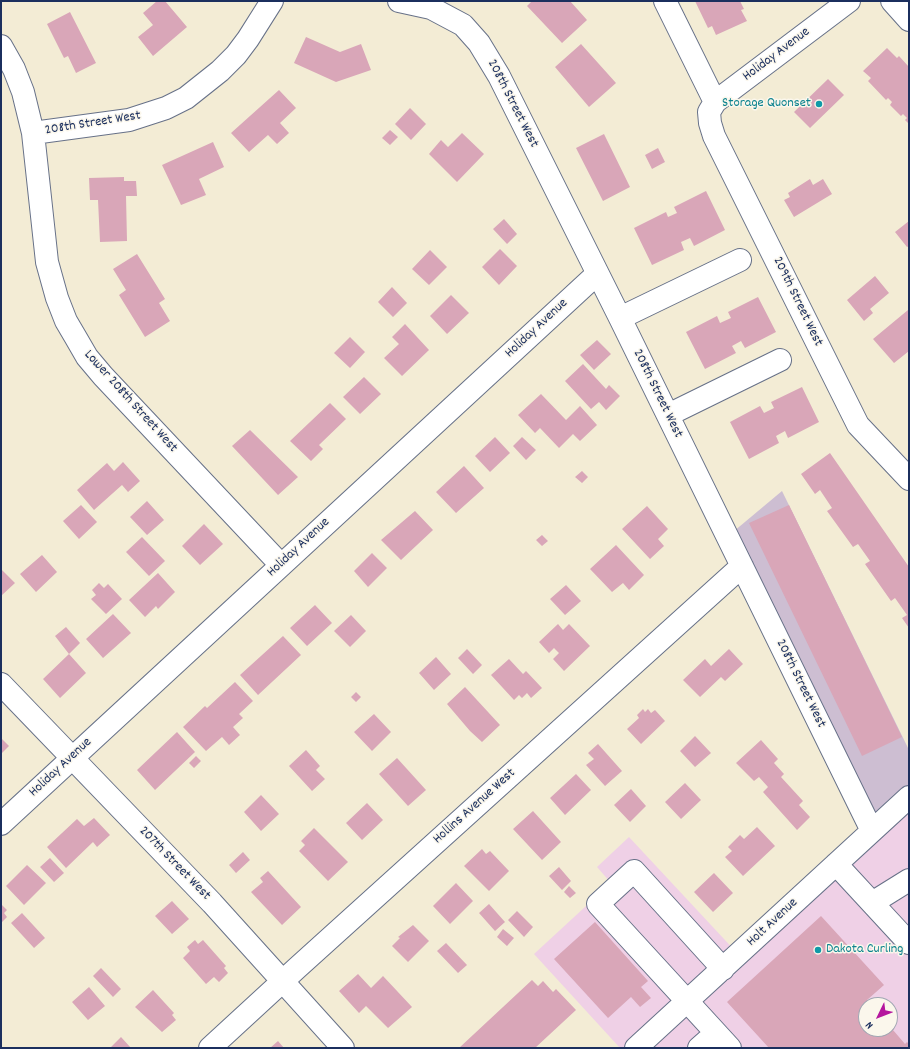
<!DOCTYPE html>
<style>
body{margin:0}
#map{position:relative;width:910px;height:1049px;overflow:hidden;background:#f3ecd5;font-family:Dekko,sans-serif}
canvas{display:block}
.frame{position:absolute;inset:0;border:2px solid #1b2f5e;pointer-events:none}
.north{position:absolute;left:858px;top:997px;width:40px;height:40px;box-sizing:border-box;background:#fbf7ec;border:1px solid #a1a7b3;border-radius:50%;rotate:227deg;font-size:11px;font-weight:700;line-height:16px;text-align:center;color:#1b2f5e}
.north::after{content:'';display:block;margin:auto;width:14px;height:18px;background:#b5179e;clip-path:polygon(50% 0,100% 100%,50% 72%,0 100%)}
</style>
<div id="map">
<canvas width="910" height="1049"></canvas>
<div class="frame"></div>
<div class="north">N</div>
</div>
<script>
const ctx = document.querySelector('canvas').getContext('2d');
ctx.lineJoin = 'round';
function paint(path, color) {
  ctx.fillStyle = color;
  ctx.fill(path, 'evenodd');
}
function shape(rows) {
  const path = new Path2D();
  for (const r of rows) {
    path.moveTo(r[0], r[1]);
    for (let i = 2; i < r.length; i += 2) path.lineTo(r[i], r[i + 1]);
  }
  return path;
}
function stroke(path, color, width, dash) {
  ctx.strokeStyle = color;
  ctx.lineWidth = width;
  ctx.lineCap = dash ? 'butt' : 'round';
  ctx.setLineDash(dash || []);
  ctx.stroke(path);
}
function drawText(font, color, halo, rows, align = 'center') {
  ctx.font = font + ' Dekko,sans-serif';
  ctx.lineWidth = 3;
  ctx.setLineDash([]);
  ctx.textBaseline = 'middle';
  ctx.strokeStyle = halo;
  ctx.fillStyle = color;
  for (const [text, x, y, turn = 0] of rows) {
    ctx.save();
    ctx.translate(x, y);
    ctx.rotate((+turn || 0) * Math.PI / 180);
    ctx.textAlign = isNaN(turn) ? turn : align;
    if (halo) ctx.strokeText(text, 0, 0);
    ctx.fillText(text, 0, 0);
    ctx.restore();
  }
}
const built = shape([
 [909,797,909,1048,620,1048,534,954,611,883,597,867,629,837,738,954],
 [866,1005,890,1005,890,1029,866,1029]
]);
const industrial = shape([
 [782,491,909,750,909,797,872,831,727,537]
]);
const building = shape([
 [157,1,165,1,187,27,153,56,138,37,153,25,143,13],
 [532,1,570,1,587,20,562,43,527,6],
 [695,1,740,1,744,9,741,10,747,21,716,35,712,26,708,28],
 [70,12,96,63,76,73,68,56,64,58,47,24],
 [306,37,340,52,361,44,371,70,336,82,294,63],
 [581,44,616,83,589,107,555,67],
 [887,48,897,58,899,56,909,67,909,124,905,120,907,118,903,114,901,116,890,105,892,102,888,98,886,100,868,81,871,78,863,71],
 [828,79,844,95,810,128,794,112],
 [279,90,296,108,280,123,289,133,277,144,268,135,249,152,231,133],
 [410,108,426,124,411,140,395,124],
 [390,130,398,137,390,145,382,138],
 [462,133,484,154,457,182,429,154,441,140,448,147],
 [604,134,630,187,603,201,576,148],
 [213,142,224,167,199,179,206,195,181,205,162,165],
 [658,148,665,162,652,169,645,155],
 [124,177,124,181,136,181,137,196,126,196,127,241,100,242,98,200,90,200,89,178],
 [810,179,813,185,823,179,832,194,794,217,784,200,790,197,788,193],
 [706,191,725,230,694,246,690,238,681,242,684,250,652,265,634,228,666,212,668,217,677,213,674,207],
 [504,219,517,234,507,244,493,229],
 [909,221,909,246,907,247,895,232],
 [500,249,517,266,499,285,482,267],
 [430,250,447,267,429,285,412,269],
 [137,254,165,299,159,303,170,321,145,337,119,295,126,290,113,269],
 [875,276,889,293,870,309,873,313,864,321,847,300],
 [392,287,407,303,393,317,378,302],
 [451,295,469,313,447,334,430,316],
 [758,297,776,332,745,348,741,341,732,346,736,353,705,369,686,332,717,316,720,323,731,318,728,312],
 [908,310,909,311,909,351,894,363,873,339],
 [405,324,429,350,402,376,384,358,399,344,392,337],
 [350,337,365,352,350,368,334,353],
 [597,340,611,354,594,370,580,355],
 [583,364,606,389,609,385,620,396,606,410,599,402,591,409,565,381],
 [364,377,381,394,360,414,343,397],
 [802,387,819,422,788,438,785,431,776,436,779,443,749,459,730,422,760,406,764,413,774,408,771,402],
 [541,394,566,420,580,406,597,425,580,441,573,434,559,448,540,428,535,433,518,415],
 [330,403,346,419,319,445,323,449,311,461,290,441],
 [250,430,298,477,278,495,232,446],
 [495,437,510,453,490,472,475,456],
 [522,437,536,450,526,460,513,446],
 [830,453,909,567,909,628,902,618,907,615,895,598,891,601,865,564,870,561,858,544,853,547,827,511,832,508,820,490,815,494,801,474],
 [123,462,140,481,128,492,122,485,94,510,77,490,107,463,114,471],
 [464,466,484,488,456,513,436,492],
 [582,471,588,477,582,483,575,477],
 [147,501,164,520,147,535,130,517],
 [81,505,97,522,79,539,63,521],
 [789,505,902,737,862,756,749,523],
 [647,506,668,529,658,539,664,546,650,559,622,529],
 [415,511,433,530,401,560,381,540],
 [204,524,223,544,200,565,182,546],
 [542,535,548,541,542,546,536,540],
 [142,537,165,561,149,576,126,552],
 [616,545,644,575,629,590,623,583,612,592,590,569],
 [372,553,387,568,368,587,354,571],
 [42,555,57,572,36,592,20,574],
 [1,569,15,583,1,596],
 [158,573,175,592,158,609,156,606,145,617,129,600],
 [99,583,104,588,108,584,122,599,106,614,91,599,96,595,92,590],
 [566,585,581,601,565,615,550,599],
 [315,605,332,623,307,646,290,628],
 [113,614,131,633,103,658,86,639],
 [351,615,366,631,350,647,334,631],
 [558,624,563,630,569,624,590,646,564,671,553,659,559,653,554,648,549,653,539,642],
 [66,627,80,643,69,654,55,636],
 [283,636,301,655,258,695,240,675],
 [467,649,482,665,473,674,458,658],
 [729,649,743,664,725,681,721,677,700,697,683,680,705,659,711,666],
 [69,654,86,673,60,698,43,679],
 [436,657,451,674,434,690,419,673],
 [509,659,523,674,526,671,542,688,531,698,527,693,522,698,519,695,514,700,491,675],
 [235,682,253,701,239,714,243,718,233,727,240,735,229,745,222,737,206,751,183,727,205,706,207,708],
 [465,687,500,725,482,742,470,731,447,704],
 [356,692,361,697,356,702,351,697],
 [643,709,645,712,648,709,651,713,655,710,665,721,641,744,627,729,639,718,637,715],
 [374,714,391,732,372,751,354,732],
 [177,732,195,752,155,790,137,770],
 [695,736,711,753,695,767,680,751],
 [1,738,9,746,1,754],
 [761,740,778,759,774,763,784,774,781,777,803,801,799,805,810,817,797,830,763,792,768,787,759,777,754,781,736,763],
 [598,744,622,771,605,786,586,765,594,759,588,753],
 [306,750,320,766,316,770,325,779,312,791,289,766],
 [196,756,201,761,194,768,189,763],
 [397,758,426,790,408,806,379,774],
 [576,774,591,790,565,815,550,798],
 [685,783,701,800,681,819,665,802],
 [631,789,646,806,630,822,614,805],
 [261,795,279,814,261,831,244,812],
 [367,803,383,820,362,840,346,823],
 [533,811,561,842,542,860,513,829],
 [94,818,110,835,97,847,93,842,66,868,47,847,77,819,84,826],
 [757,827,775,846,743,876,725,857,732,851,728,847,740,835,744,839],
 [314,828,348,862,328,881,299,851,305,845,301,841],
 [482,849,486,854,490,851,509,871,489,891,464,866],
 [243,852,250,860,236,873,229,865],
 [50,858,64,873,54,882,40,867],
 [27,865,46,883,24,905,6,886],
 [559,867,571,881,562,890,549,876],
 [268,871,301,907,282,925,251,892,263,882,260,878],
 [714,873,733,893,713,912,694,892],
 [456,883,473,901,450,924,433,906],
 [569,886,576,893,570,898,564,892],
 [172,901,189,919,172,934,155,916],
 [1,904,7,910,4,913,7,917,1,923],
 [489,904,505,922,495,931,479,913],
 [517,911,533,927,524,937,508,920],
 [22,913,45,938,34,948,11,923],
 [821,916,884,985,867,1000,872,1005,866,1005,866,1029,890,1029,890,1025,894,1029,893,1030,905,1044,907,1042,909,1044,909,1048,769,1048,727,1002],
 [595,922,648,981,641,987,651,998,640,1007,631,997,608,1018,554,959],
 [413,925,429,941,408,962,392,946,400,938,398,937],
 [503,929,514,938,507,946,497,937],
 [195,940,198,944,203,940,226,966,224,968,228,973,219,982,214,977,206,984,183,958,190,951,187,947],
 [446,943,467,965,458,973,437,951],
 [101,968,121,989,113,997,93,976],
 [358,974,371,988,383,976,412,1007,388,1028,366,1006,359,1013,339,991],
 [532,980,538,986,543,981,553,992,556,989,576,1010,535,1048,459,1048],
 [89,987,105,1006,88,1020,72,1002],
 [153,990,174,1013,172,1015,176,1020,162,1032,135,1007],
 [121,1037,131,1048,110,1048],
 [278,1041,284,1048,270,1048]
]);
const minor = shape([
 [399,1,431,8,463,25,479,43,499,76,620,318,872,831],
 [665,1,715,102],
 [849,1,715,102,709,112,710,123,714,136,858,425,909,479],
 [892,1,909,20],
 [1,46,14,69,23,92,33,133,47,262,57,298,66,321,76,338,87,357,103,376,281,565],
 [33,133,129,120,166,108,186,98,220,71,236,55,248,39,272,1],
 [620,318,740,260],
 [668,415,780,360],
 [1,684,212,903,343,1048],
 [1,824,597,274],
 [836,864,909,943],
 [872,903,909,880],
 [723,969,634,871,598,904,730,1048],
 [210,1048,297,968,742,566],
 [636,1048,909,797],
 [699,1048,716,1033]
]);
const markers = [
 [819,104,4,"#0f9aa8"],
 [818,950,4,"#0f9aa8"]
];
const streetNames = [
 ["Holiday Avenue",777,55,-37],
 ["208th Street West",512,104,63],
 ["208th Street West",93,124,-9],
 ["209th Street West",797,302,64],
 ["Holiday Avenue",537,329,-43],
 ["208th Street West",657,394,64],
 ["Lower 208th Street West",130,402,48],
 ["Holiday Avenue",299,548,-43],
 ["208th Street West",800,684,64],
 ["Holiday Avenue",61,768,-43],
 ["Hollins Avenue West",475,807,-42],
 ["207th Street West",174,864,46],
 ["Holt Avenue",773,923,-43]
];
const cultureNames = [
 ["Storage Quonset",811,104],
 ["Dakota Curling",826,950,"left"]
];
paint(built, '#efd0e6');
paint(industrial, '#cdbed2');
paint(building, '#d9a6b8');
stroke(minor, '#677188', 24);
stroke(minor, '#fff', 22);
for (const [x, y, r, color] of markers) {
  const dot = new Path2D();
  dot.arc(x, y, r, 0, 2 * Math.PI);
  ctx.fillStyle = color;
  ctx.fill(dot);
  stroke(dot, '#fbf7ec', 1.5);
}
drawText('14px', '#1b2f5e', '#fbf7ec', streetNames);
drawText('14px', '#0d838f', '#fbf7ec', cultureNames, 'right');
</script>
